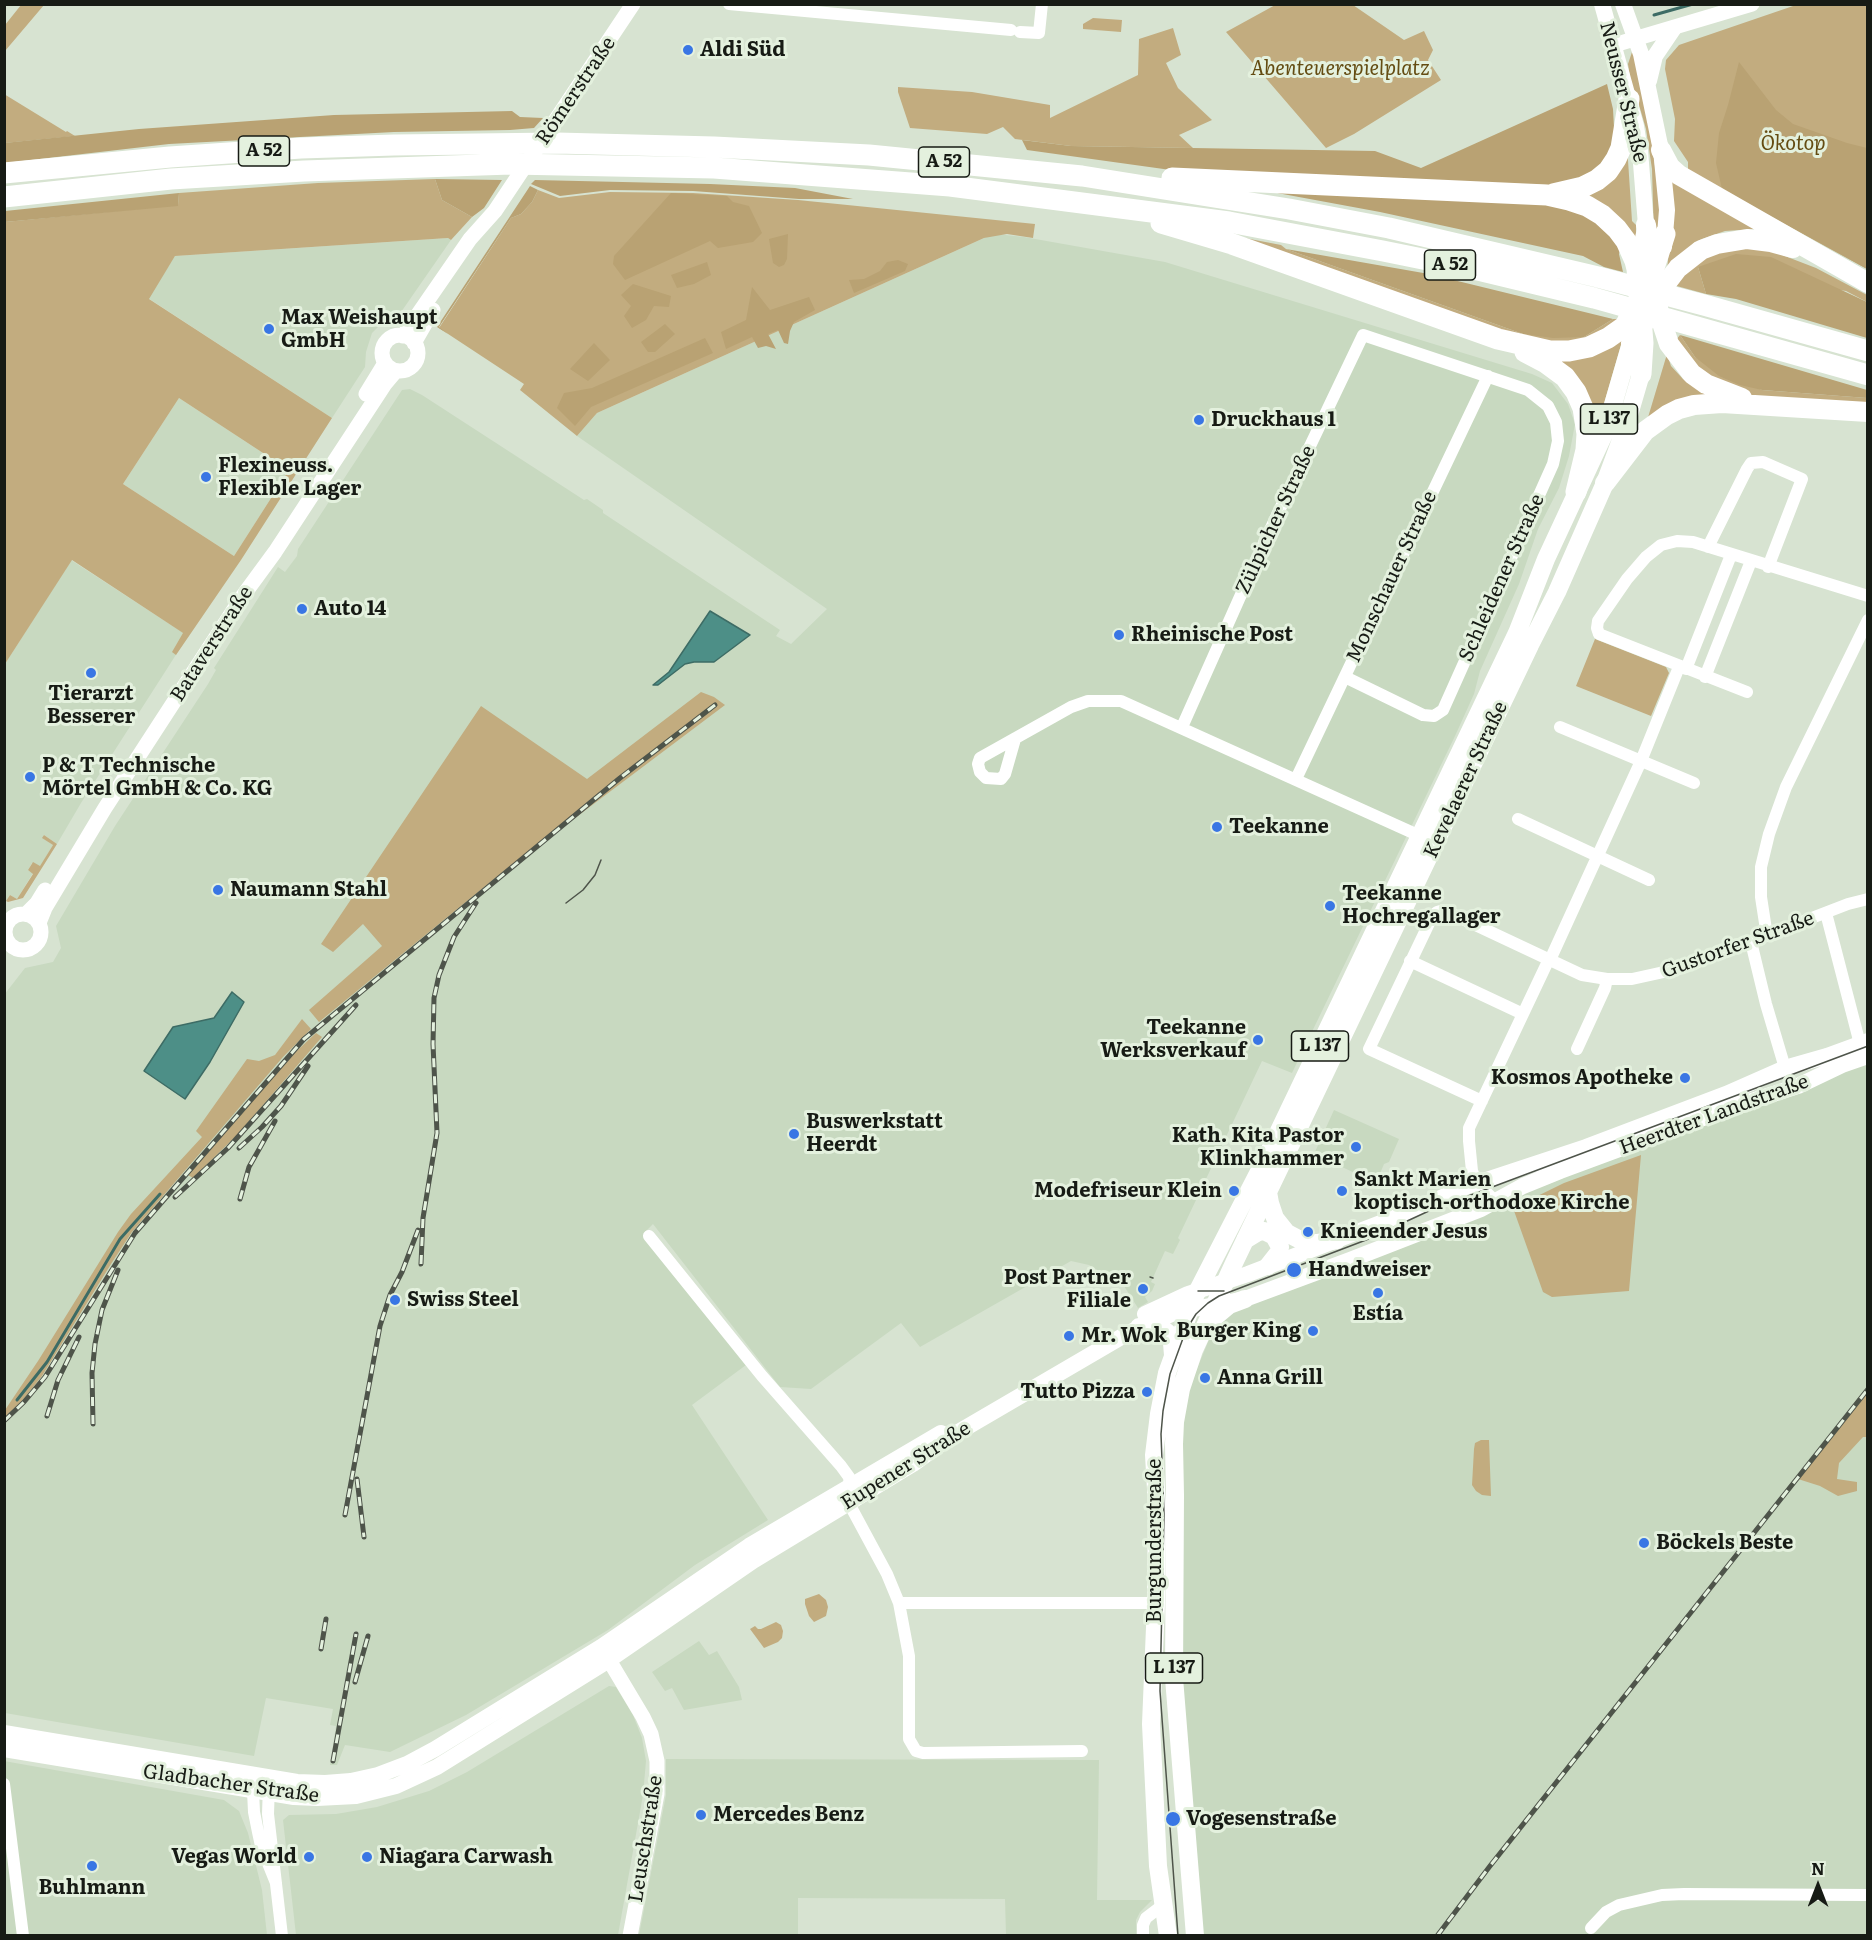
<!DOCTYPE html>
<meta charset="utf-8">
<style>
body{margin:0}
#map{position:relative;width:1872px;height:1940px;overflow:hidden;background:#d7e3d1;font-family:Literata,serif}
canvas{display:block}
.frame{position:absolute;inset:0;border:6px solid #171b15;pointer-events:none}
.north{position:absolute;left:1788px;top:1856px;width:60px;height:60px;-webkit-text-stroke:4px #e4f1de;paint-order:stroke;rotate:0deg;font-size:16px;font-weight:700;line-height:24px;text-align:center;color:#171b15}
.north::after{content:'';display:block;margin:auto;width:21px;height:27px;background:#171b15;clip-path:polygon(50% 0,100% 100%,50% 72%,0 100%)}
</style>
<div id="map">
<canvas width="1872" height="1940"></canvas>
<div class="frame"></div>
<div class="north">N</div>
</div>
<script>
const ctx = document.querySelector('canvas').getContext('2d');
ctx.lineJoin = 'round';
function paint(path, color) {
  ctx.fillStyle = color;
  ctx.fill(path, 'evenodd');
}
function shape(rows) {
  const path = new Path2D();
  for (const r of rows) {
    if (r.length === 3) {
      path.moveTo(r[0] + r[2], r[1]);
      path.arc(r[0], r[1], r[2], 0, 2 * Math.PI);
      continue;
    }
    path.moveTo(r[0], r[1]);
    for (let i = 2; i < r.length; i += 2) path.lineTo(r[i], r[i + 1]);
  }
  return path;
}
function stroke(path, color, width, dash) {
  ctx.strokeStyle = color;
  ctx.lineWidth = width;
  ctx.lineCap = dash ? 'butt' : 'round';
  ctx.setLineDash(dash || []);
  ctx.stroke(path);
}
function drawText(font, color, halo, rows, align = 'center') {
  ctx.font = font + ' Literata,serif';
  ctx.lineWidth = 6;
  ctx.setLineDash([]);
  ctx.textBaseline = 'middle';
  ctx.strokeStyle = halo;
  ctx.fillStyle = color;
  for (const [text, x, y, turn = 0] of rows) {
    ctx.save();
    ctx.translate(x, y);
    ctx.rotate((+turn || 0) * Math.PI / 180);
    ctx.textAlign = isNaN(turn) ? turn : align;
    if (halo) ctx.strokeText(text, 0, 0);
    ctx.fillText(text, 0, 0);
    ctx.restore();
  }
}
const built = shape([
 [996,234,1024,237,1165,262,1532,374,1552,383,1568,404,1575,424,1569,456,1559,488,1538,529,1519,584,1480,671,1474,694,1455,736,1292,1073,1262,1061,1178,1238,1180,1240,1173,1254,1165,1251,1151,1282,1155,1284,1152,1291,1145,1297,1148,1302,1138,1308,1124,1286,1089,1265,1071,1261,920,1347,901,1323,811,1389,780,1387,653,1224,643,1234,746,1365,692,1405,768,1520,695,1565,608,1630,466,1715,390,1752,345,1745,337,1765,330,1765,336,1726,330,1725,333,1709,266,1698,254,1756,5,1713,4,995,25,968,53,962,61,948,56,926,115,826,208,684,216,670,214,668,278,567,285,572,297,556,298,549,402,390,410,389,422,395,584,500,587,499,603,510,603,513,780,630,776,636,791,644,827,609,577,436,597,413,984,238],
 [448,238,451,240,399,315,381,324,372,333,366,352,365,367,332,418,148,298,175,256],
 [179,398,289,470,234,556,123,484],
 [71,560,188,636,81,803,57,844,44,835,43,838,53,845,40,867,32,863,28,870,33,873,17,899,10,895,5,903,5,664],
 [1867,1063,1867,1935,1197,1936,1179,1708,1181,1434,1183,1413,1192,1381,1208,1342,1221,1317,1545,1183],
 [1334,1110,1399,1139,1389,1162,1384,1164,1379,1176,1373,1173,1370,1180,1314,1154],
 [699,1641,709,1655,717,1651,739,1687,742,1700,684,1710,672,1688,665,1691,652,1672],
 [609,1686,616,1687,633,1715,642,1738,646,1761,643,1795,618,1935,296,1935,283,1820,289,1815,336,1814,377,1807,429,1791,467,1772],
 [666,1759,1099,1760,1097,1900,1152,1900,1140,1912,1136,1920,1136,1935,1006,1935,1005,1899,798,1898,798,1935,639,1935,666,1795],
 [4,1761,224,1800,239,1811,248,1833,262,1890,267,1935,5,1935]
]);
const green = shape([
 [1277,4,1353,5,1404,40,1424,31,1433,50,1428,60,1441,80,1354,134,1326,148,1226,32],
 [21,5,44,5,5,51,5,25],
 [1796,5,1867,5,1867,269,1748,204,1688,174,1688,162,1674,141,1675,119,1665,69,1666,60,1679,45],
 [1093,18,1122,20,1121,32,1083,29,1083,24],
 [1173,28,1181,55,1166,63,1178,88,1212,120,1179,135,1193,148,1071,146,1015,139,1003,127,987,134,910,128,898,92,898,87,972,92,1050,105,1050,118,1138,75,1139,39],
 [1633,49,1643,80,1662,216,1654,238,1652,169,1646,129,1639,105,1631,84,1628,64],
 [4,94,66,132,67,131,75,136,5,143],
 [1627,145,1632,221,1636,225,1636,241,1581,192],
 [1670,176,1774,232,1754,229,1725,231,1702,239,1694,243,1667,271,1672,218],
 [435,179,442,200,472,217,451,240,448,238,175,256,149,299,332,418,241,560,176,655,172,652,183,633,72,560,5,664,5,222,178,205,179,193,318,183],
 [179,398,289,470,234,556,123,484],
 [538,190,559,198,610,192,693,193,798,200,1035,224,1033,238,1007,234,984,238,597,413,577,436,520,390,524,384,439,328,511,218,521,214,532,202],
 [1229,235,1281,245,1286,249,1523,334,1584,337,1613,319,1618,319,1599,338,1545,346],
 [1764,248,1816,268,1867,295,1867,302,1846,291,1698,267,1706,294,1673,285,1691,265,1724,249],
 [1625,331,1594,438,1553,358],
 [1680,335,1695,357,1762,390,1867,398,1867,406,1762,399,1727,388,1696,370,1675,341],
 [1667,354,1671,366,1683,379,1711,398,1646,424],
 [1595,639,1666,667,1669,673,1651,716,1576,686],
 [701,692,714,697,725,705,494,879,319,1022,309,1010,382,946,363,924,333,952,321,944,481,706,587,779],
 [44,835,57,844,23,898,8,902,6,901,10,895,17,899,33,874,28,870,33,862,40,866,53,845,42,838],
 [302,1019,311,1029,283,1057,132,1232,111,1264,42,1376,21,1402,5,1417,5,1410,38,1361,118,1232,131,1214,202,1137,196,1131,247,1059,259,1061,275,1055],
 [316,1033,322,1037,237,1135,193,1178,188,1175,287,1060],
 [1641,1155,1629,1291,1552,1297,1543,1292,1513,1208,1564,1183],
 [1867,1392,1867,1437,1863,1437,1839,1463,1837,1479,1857,1482,1857,1491,1838,1496,1820,1486,1798,1479],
 [1481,1440,1489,1440,1491,1496,1482,1495,1476,1491,1472,1485,1474,1449,1475,1443],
 [819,1594,826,1600,828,1607,826,1616,814,1622,809,1616,805,1604,805,1599],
 [776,1622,781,1625,783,1631,782,1638,778,1642,764,1648,750,1629,755,1626,758,1629,761,1629]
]);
const forest = shape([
 [1739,62,1776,110,1793,124,1847,143,1867,148,1867,269,1722,189,1716,163,1719,133,1728,105],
 [1607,84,1613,109,1615,146,1593,173,1576,182,1548,185,1178,171,1027,150,1022,140,1071,146,1375,151,1421,168],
 [512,111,520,117,543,118,534,128,510,130,394,132,169,144,5,163,4,143,139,129,334,115],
 [435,179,502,180,484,208,472,217,442,200],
 [535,180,710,184,795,188,853,199,799,199,693,191,610,190,560,196,531,184],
 [1234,185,1544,202,1590,215,1621,246,1619,254,1623,272,1604,267,1583,256,1380,212],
 [530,186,538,190,532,202,521,214,511,218,439,327,448,334,437,327],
 [179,193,178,206,5,222,5,211],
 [671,193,727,196,733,202,749,206,762,233,753,242,718,248,710,241,625,280,613,264,614,256],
 [788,234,787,259,784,265,779,267,773,263,769,239],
 [1286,249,1429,274,1613,319,1584,337,1553,338,1523,334],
 [1736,254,1771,257,1867,302,1867,338,1736,299,1706,294,1698,267],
 [898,260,908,264,905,271,854,293,849,280,864,279,880,271,887,262],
 [707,262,711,275,694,284,677,288,671,275],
 [633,284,671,296,669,307,654,306,646,320,632,328,624,316,631,306,621,295],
 [752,287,770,310,809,297,815,310,794,322,790,331,788,344,784,343,778,330,768,334,776,349,766,346,758,348,752,337,726,349,721,332,746,320],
 [665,324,675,334,655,352,648,352,641,342],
 [1680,335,1867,390,1867,398,1762,390,1740,385,1719,376,1695,357],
 [705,338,713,353,591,407,575,426,557,408,564,393,592,388],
 [594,343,610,360,588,381,570,369]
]);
const water = shape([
 [710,611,750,635,714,662,694,662,685,664,658,685,653,685,669,672,710,611],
 [232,992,244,1002,210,1062,185,1099,144,1071,173,1027,214,1018,232,992]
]);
const stream = shape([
 [1654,15,1693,4],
 [17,1400,47,1362,120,1239,160,1194]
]);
const minor = shape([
 [729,4,1011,30],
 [1020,32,1039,33,1042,4],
 [1708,547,1747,469,1751,463,1763,462,1802,479,1768,567],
 [1686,669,1731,555],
 [1705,677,1751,561],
 [1747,692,1599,634,1597,628,1598,621,1627,579,1646,557,1661,545,1677,541,1693,542,1868,596],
 [1182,727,1268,534,1363,335,1528,390,1548,406,1556,422,1558,441,1553,464,1443,710,1434,716,1423,715,1345,677],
 [1560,727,1694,783],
 [1015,739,1005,774,1001,779,986,778,980,772,978,764,980,758,1071,707,1088,701,1121,701,1420,836],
 [1296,779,1488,376],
 [1518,819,1649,880],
 [1826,913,1860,1044],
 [1767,936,1761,897,1761,867,1769,834,1786,787,1868,620],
 [1751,942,1766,1004,1785,1068],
 [1550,960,1641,761,1679,667],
 [1410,961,1523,1014],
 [1577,1049,1605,988,1607,979],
 [1482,1101,1369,1049,1433,915,1437,912,1444,910,1450,913,1582,975,1607,979,1632,979,1682,968,1848,904,1868,899],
 [1495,1201,1477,1183,1472,1171,1469,1141,1469,1128,1549,959],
 [649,1236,762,1376,841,1466,849,1477,852,1509,887,1574,899,1603,909,1656,909,1739,916,1751,923,1753,1082,1751],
 [899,1603,1156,1603],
 [4,1784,23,1936],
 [256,1784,253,1791,254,1812,258,1832,261,1846,276,1883],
 [269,1785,268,1814,282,1936],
 [1591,1928,1606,1912,1619,1905,1662,1895,1684,1894,1868,1895],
 [1143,1936,1143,1925,1146,1918,1163,1905]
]);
const tertiary = shape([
 [1614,45,1752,4],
 [400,353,18],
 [403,336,470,239,495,211,633,4],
 [414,343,433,310],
 [366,394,385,363],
 [26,914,37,903,45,890],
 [23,932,18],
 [39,923,45,908,105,808,242,597,275,552,385,384,396,371],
 [603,1650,643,1717,651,1734,657,1761,657,1794,630,1936]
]);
const secondary = shape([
 [1602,4,1636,126,1640,151,1646,225,1643,238],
 [1623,4,1641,54,1661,150,1667,210,1664,247],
 [1649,81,1655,56,1674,28],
 [1145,1314,1188,1294,1248,1274,1399,1216,1468,1186,1586,1147,1726,1094,1785,1068,1827,1056,1868,1041],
 [4,1733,297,1782,325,1783,351,1781,378,1775,407,1764,435,1749,601,1647,749,1546,941,1433],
 [4,1749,294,1797,317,1798,356,1796,396,1786,437,1767,609,1660,753,1561,913,1464,950,1437,1128,1333,1174,1313,1245,1299,1350,1260,1481,1209,1523,1186,1560,1171,1730,1108,1798,1086,1842,1065,1868,1056]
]);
const primary = shape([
 [1268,1192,1270,1203,1275,1218,1287,1233,1306,1243,1318,1243,1337,1240],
 [1245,1240,1258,1232,1264,1231,1274,1236,1280,1247,1279,1252,1268,1266],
 [1210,1321,1229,1305,1245,1299],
 [1139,1327,1158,1326,1164,1330,1170,1335,1172,1343,1173,1355],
 [1168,1936,1158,1866,1151,1724,1156,1603,1157,1506,1154,1455,1159,1414,1167,1373,1195,1296,1269,1152,1517,633,1546,559,1605,432,1631,343],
 [1195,1936,1174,1678,1175,1495,1174,1444,1175,1422,1181,1389,1194,1350,1234,1263,1530,645,1557,592,1605,483,1624,432,1641,374]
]);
const trunk = shape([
 [1661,150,1670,167,1679,175,1868,283],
 [1646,225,1659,314,1669,344,1692,374,1706,384,1742,398],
 [1631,343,1657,303,1665,285,1678,268,1701,250,1717,244,1747,239,1771,242,1793,248],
 [1605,483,1645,431,1667,415,1679,409,1694,405,1722,403,1868,412]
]);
const motorway = shape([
 [4,173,170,157,301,148,394,145,557,143,714,147,869,155,1082,176,1289,209,1389,228,1598,277,1704,305,1868,351],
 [1172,178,1547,195,1569,200,1587,206,1602,215,1617,229,1626,241,1635,261,1637,269,1643,343,1641,374],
 [1553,194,1583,187,1597,180,1608,171,1616,159,1621,148,1629,99],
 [4,197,171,179,304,171,511,164,714,168,950,186,1229,222,1383,251,1482,271,1594,298,1868,375],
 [1161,223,1232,244,1498,339,1550,351,1569,351,1589,347,1608,338,1625,326,1652,274,1665,234],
 [1525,352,1546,363,1565,377,1576,392,1583,408,1587,434,1586,450,1576,492]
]);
const tram = shape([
 [566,903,583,890,595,875,601,860],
 [1150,1277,1153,1278],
 [1198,1291,1224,1291],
 [1178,1936,1160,1691,1164,1514,1161,1434,1163,1411,1170,1374,1186,1330,1196,1314,1208,1303,1219,1296,1366,1240,1431,1210,1868,1046]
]);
const rail = shape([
 [239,1148,262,1127,281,1106,308,1066],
 [175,1197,228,1148,356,1005],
 [240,1199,249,1167,275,1121],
 [421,1264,423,1218,437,1133,433,1044,434,998,439,975,454,937,476,903],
 [47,1416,58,1380,79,1337],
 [4,1421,24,1402,45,1377,135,1233,304,1039,620,778,715,705],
 [93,1424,92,1373,95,1344,102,1310,118,1270],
 [357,1479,364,1537],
 [345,1515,380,1326,390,1295,402,1272,418,1230],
 [321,1649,326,1619],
 [355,1682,368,1636],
 [333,1761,356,1634],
 [1437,1936,1490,1866,1868,1389]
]);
const markers = [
 [688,50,6,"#3976e4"],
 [269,329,6,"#3976e4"],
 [1199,420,6,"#3976e4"],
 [206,477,6,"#3976e4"],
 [302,609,6,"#3976e4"],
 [1119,635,6,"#3976e4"],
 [91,673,6,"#3976e4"],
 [30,777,6,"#3976e4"],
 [1217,827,6,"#3976e4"],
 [218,890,6,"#3976e4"],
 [1330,906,6,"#3976e4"],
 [1258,1040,6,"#3976e4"],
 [1685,1078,6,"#3976e4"],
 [794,1134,6,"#3976e4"],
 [1356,1147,6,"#3976e4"],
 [1234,1191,6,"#3976e4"],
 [1342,1191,6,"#3976e4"],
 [1308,1232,6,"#3976e4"],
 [1294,1270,8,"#3976e4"],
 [1143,1289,6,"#3976e4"],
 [1378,1293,6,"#3976e4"],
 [395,1300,6,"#3976e4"],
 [1313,1331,6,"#3976e4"],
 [1069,1336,6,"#3976e4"],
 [1205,1378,6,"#3976e4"],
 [1147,1392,6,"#3976e4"],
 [1644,1543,6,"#3976e4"],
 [701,1815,6,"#3976e4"],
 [1173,1819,8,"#3976e4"],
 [309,1857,6,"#3976e4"],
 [367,1857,6,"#3976e4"],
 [92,1866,6,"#3976e4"]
];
const shields = [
 [264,151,51],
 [944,162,51],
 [1450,265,51],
 [1609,419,57],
 [1320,1046,57],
 [1174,1668,57]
];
const shieldNames = [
 ["A 52",264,151],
 ["A 52",944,162],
 ["A 52",1450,265],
 ["L 137",1609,419],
 ["L 137",1320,1046],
 ["L 137",1174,1668]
];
const poiNames = [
 ["Aldi Süd",700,50],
 ["Max Weishaupt",281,318],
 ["GmbH",281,341],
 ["Druckhaus 1",1211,420],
 ["Flexineuss.",218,466],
 ["Flexible Lager",218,489],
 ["Auto 14",314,609],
 ["Rheinische Post",1131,635],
 ["Tierarzt",91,694,"center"],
 ["Besserer",91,717,"center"],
 ["P & T Technische",42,766],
 ["Mörtel GmbH & Co. KG",42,789],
 ["Teekanne",1229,827],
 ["Naumann Stahl",230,890],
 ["Teekanne",1342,894],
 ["Hochregallager",1342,917],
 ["Teekanne",1246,1028,"right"],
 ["Werksverkauf",1246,1051,"right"],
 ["Kosmos Apotheke",1673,1078,"right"],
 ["Buswerkstatt",806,1122],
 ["Heerdt",806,1145],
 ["Kath. Kita Pastor",1344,1136,"right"],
 ["Klinkhammer",1344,1159,"right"],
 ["Sankt Marien",1354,1180],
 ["koptisch-orthodoxe Kirche",1354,1203],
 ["Modefriseur Klein",1222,1191,"right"],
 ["Knieender Jesus",1320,1232],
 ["Handweiser",1308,1270],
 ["Post Partner",1131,1278,"right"],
 ["Filiale",1131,1301,"right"],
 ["Swiss Steel",407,1300],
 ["Estía",1378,1314,"center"],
 ["Burger King",1301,1331,"right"],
 ["Mr. Wok",1081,1336],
 ["Anna Grill",1217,1378],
 ["Tutto Pizza",1135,1392,"right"],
 ["Böckels Beste",1656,1543],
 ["Mercedes Benz",713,1815],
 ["Vogesenstraße",1186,1819],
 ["Vegas World",297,1857,"right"],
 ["Niagara Carwash",379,1857],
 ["Buhlmann",92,1888,"center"]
];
const parkNames = [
 ["Abenteuerspielplatz",1340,69],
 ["Ökotop",1793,144]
];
const streetNames = [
 ["Römerstraße",576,91,-56],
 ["Neusser Straße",1623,92,76],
 ["Zülpicher Straße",1276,520,-65],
 ["Monschauer Straße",1392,577,-65],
 ["Schleidener Straße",1502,578,-66],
 ["Bataverstraße",212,644,-57],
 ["Kevelaerer Straße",1466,780,-65],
 ["Gustorfer Straße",1738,945,-20],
 ["Heerdter Landstraße",1714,1115,-20],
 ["Eupener Straße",906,1466,-32],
 ["Burgunderstraße",1155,1541,-90],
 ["Gladbacher Straße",231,1784,8],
 ["Leuschstraße",646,1839,-81]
];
paint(built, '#c8d9c0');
paint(green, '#c2ac7f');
paint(forest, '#b9a273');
paint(water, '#4d8f87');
stroke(water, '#3d6c65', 1.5);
stroke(stream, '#3d6c65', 3);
stroke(minor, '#fff', 12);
stroke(tertiary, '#fff', 15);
stroke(secondary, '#fff', 16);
stroke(primary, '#fff', 18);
stroke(trunk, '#fff', 20);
stroke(motorway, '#fff', 21);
stroke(tram, '#4e544a', 1.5);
stroke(rail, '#4e544a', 5);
stroke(rail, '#e4f1de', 3, [9]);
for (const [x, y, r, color] of markers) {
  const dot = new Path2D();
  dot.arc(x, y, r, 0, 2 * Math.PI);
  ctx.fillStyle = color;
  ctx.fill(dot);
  stroke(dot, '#e4f1de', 2);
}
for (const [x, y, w] of shields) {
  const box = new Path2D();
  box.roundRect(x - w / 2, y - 15, w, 30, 4.5);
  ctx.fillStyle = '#e4f1de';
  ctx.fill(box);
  stroke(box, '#171b15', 1.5);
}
drawText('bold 18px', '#171b15', null, shieldNames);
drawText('bold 20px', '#171b15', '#e4f1de', poiNames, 'left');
drawText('italic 20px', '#644c12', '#e4f1de', parkNames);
drawText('20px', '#171b15', '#e4f1de', streetNames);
</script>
